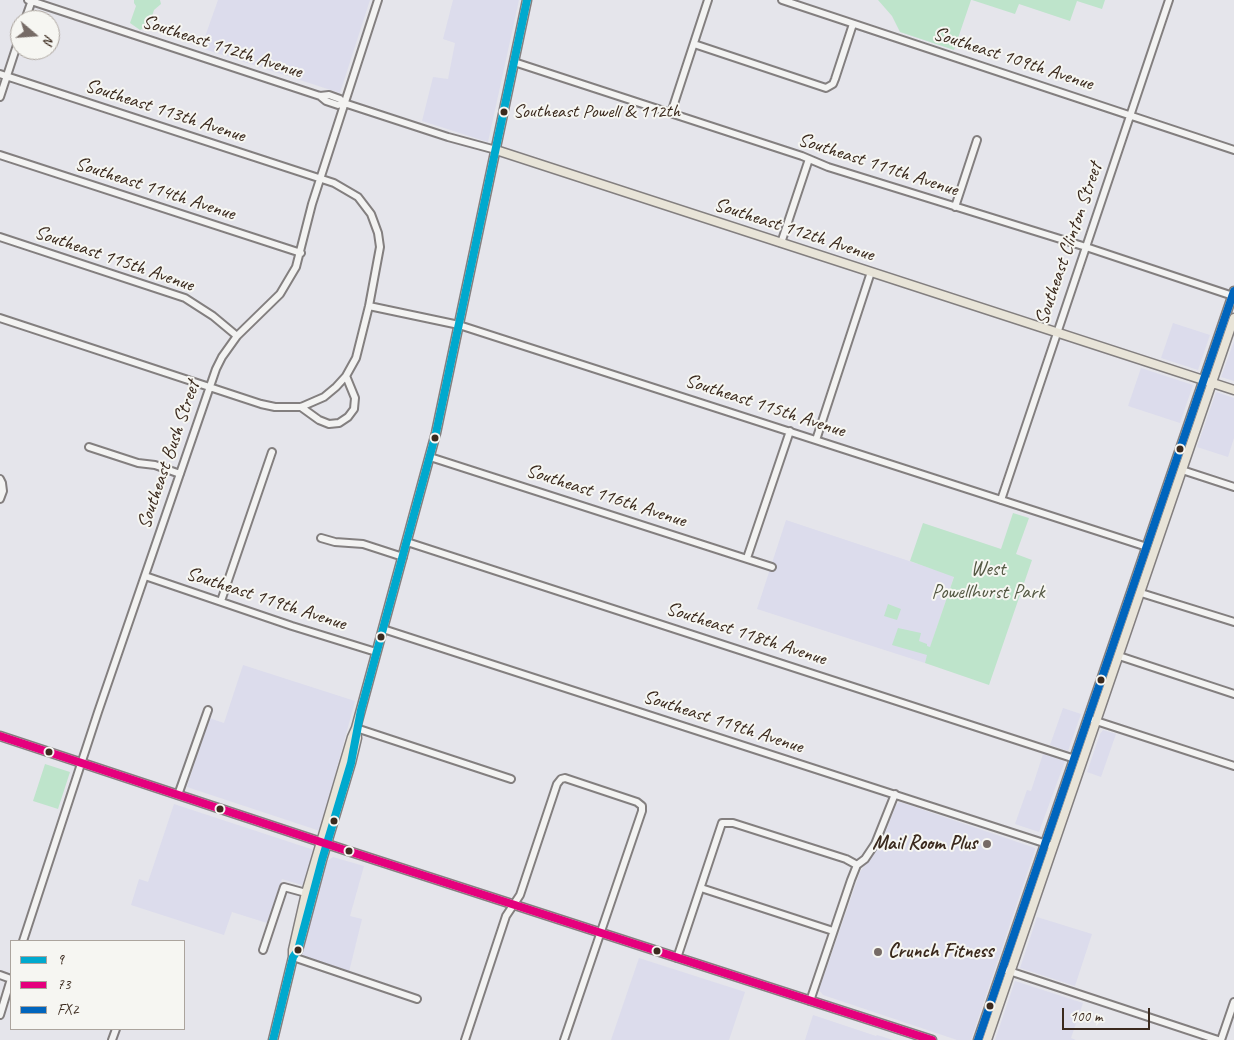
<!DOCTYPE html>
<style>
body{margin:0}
#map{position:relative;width:1234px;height:1040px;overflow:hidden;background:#e5e5eb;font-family:Caveat,sans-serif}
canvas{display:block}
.legend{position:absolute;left:10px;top:940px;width:175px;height:90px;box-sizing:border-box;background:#f6f6f2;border:1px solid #aba49d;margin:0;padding:6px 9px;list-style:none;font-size:15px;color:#3b2a1e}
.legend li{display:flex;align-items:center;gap:10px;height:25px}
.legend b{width:25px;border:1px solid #aba49d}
.north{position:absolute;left:10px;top:10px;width:50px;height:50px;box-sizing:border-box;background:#f6f6f2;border:1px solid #aba49d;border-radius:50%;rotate:108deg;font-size:14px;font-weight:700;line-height:20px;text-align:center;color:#3b2a1e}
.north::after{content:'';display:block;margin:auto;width:18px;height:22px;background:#766b66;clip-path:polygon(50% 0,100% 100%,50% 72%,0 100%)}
.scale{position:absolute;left:1062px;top:1008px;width:88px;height:22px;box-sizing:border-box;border:2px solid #3b2a1e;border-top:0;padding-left:6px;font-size:15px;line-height:18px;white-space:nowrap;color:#3b2a1e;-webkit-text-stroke:4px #f6f6f2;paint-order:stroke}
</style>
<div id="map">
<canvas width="1234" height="1040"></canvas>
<ul class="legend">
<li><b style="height:6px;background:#00a9ce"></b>9</li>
<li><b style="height:6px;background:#e5007d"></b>73</li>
<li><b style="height:6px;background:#0065bd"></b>FX2</li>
</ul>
<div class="north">N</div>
<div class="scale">100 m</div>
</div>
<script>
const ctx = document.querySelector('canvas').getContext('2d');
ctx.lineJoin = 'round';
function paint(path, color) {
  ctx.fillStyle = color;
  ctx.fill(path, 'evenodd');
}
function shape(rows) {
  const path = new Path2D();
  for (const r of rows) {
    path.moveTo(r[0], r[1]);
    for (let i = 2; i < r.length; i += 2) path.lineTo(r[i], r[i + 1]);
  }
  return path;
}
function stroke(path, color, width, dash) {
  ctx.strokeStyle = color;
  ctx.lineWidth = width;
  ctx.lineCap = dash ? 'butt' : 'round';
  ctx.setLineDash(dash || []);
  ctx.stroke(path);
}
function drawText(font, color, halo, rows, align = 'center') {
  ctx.font = font + ' Caveat,sans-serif';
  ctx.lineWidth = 4;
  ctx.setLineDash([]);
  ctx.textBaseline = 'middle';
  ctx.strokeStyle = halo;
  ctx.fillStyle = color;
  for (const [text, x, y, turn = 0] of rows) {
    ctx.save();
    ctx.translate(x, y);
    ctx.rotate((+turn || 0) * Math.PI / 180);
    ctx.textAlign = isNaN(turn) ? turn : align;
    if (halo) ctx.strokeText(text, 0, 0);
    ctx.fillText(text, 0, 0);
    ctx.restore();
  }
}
const built = shape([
 [218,0,370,0,340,93,201,48],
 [453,0,519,0,488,142,422,121,433,77,448,79,455,43,443,39],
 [1173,323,1210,335,1198,370,1161,358],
 [1234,341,1234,381,1221,377],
 [1141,368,1193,385,1180,423,1128,406],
 [1216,392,1234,398,1234,438,1228,457,1197,447],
 [786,520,954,576,925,663,757,609],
 [243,665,355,701,320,831,187,787,209,718,224,723],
 [1063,708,1081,714,1068,751,1050,745],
 [1103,730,1116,734,1101,777,1087,772,1100,734],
 [1043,754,1065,761,1039,832,1015,824,1027,790,1031,791],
 [900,802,1035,848,1035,850,971,1040,957,1040,823,995,819,990,860,872,881,844,896,805],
 [174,804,314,850,305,886,282,879,267,923,232,912,224,935,131,905,139,879,148,882],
 [333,857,364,866,350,916,362,919,349,972,301,956,327,861],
 [1037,917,1092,934,1075,986,1020,968],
 [639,958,745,992,729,1040,611,1040],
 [1015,981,1083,1003,1071,1038,1076,1040,995,1040],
 [813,1015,876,1036,877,1035,893,1040,805,1040]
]);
const green = shape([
 [134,0,160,0,161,4,154,10,148,29,144,28,140,30,130,23,136,6,134,3],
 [878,0,971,0,954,50,900,32,892,16],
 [972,0,1105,0,1102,9,1077,1,1070,21,1019,4,1015,14],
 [1013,513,1029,518,1016,554,1032,560,989,685,925,663,927,655,892,645,898,628,921,633,919,641,927,644,927,646,930,647,954,577,910,561,923,523,1001,549],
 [888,604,901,609,897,620,884,616],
 [45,764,70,772,58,809,33,801]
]);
const minor = shape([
 [28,0,320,96,329,95,340,99,344,103,448,137,496,150],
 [782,0,1234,150],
 [25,20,32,0],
 [694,44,826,88,833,84,835,79,853,24],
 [514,62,802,156,828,167,1086,247,1233,296],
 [0,74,334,183,358,197,371,214,378,233,380,247,369,306,356,358,346,376,336,387,324,397,301,407,275,407,261,404,0,318],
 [320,96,326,101,338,105,344,103],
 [0,97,20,36],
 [671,113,708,0],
 [0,155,301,253],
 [955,207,977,140],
 [0,237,185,298,213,316,237,336],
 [781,243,809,159],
 [369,306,459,325,1147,547],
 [301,407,319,420,329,424,339,423,348,417,354,409,355,398,346,376],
 [816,440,871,272],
 [89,447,138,463,155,465,180,474],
 [430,457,772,567],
 [1182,470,1234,487],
 [0,479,2,483,3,491,0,499],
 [1001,500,1169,0],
 [321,538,335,542,363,544,403,557],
 [407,542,1075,759],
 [747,558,790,431],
 [145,576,292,626,376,652],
 [1141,593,1234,622],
 [221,601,272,452],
 [383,629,1050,845],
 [1119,656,1234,694],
 [1093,720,1234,766],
 [356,728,511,779],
 [178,795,208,710],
 [701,888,833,931],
 [23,941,98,712,216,369,222,357,237,336,280,294,296,267,312,204,378,0],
 [263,950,284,887,306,893],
 [293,957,417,999],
 [677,958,722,823,733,823,846,859,857,865],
 [1003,969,1218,1040],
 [0,975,11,979],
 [810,1001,851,880,857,865,865,859,875,844,895,794],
 [0,1015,11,979],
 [112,1040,116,1029],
 [465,1040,506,916,520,895,557,784,561,779,565,778,637,802,642,806,642,811,564,1040],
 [1221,1040,1234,1002]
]);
const major = shape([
 [496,150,1234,390],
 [0,736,345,850,932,1040],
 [293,957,298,950,322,860,351,763,357,738,356,731],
 [273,1040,293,957,293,950,306,893,352,737,356,728,436,433,527,0],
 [978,1040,1234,291],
 [987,1040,1234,318]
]);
const bus1 = shape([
 [273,1040,293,957,298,950,322,860,351,763,361,710,436,433,527,0]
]);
const bus2 = shape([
 [0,736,345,850,932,1040]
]);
const bus3 = shape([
 [978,1040,1234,291]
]);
const markers = [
 [504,112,4.5,"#3b2a1e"],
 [435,438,4.5,"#3b2a1e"],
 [1180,449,4.5,"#3b2a1e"],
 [381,637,4.5,"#3b2a1e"],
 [1101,680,4.5,"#3b2a1e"],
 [49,752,4.5,"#3b2a1e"],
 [220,809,4.5,"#3b2a1e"],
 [334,821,4.5,"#3b2a1e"],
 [987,844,5,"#766b66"],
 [349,851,4.5,"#3b2a1e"],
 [298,950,4.5,"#3b2a1e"],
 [657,951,4.5,"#3b2a1e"],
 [878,952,5,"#766b66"],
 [990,1006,4.5,"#3b2a1e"]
];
const busNames = [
 ["Southeast Powell & 112th",513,112]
];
const streetNames = [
 ["Southeast 112th Avenue",222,47,18],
 ["Southeast 109th Avenue",1013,59,18],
 ["Southeast 113th Avenue",165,111,18],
 ["Southeast 111th Avenue",878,165,18],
 ["Southeast 114th Avenue",155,189,18],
 ["Southeast 112th Avenue",794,230,18],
 ["Southeast Clinton Street",1069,244,-71],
 ["Southeast 115th Avenue",114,259,19],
 ["Southeast 115th Avenue",765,406,18],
 ["Southeast Bush Street",169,455,-71],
 ["Southeast 116th Avenue",606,496,18],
 ["Southeast 119th Avenue",266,599,18],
 ["Southeast 118th Avenue",746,634,18],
 ["Southeast 119th Avenue",723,722,18]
];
const parkNames = [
 ["West",988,570],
 ["Powellhurst Park",988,593]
];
const poiNames = [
 ["Mail Room Plus",977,844],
 ["Crunch Fitness",888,952,"left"]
];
paint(built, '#dcdcec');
paint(green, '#bee4cb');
stroke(minor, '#837f7f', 10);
stroke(major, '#837f7f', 11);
stroke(minor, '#f3f3f2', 6);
stroke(major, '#e8e4d8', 8);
stroke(bus1, '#00a9ce', 8);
stroke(bus2, '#e5007d', 8);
stroke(bus3, '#0065bd', 8);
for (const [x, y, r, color] of markers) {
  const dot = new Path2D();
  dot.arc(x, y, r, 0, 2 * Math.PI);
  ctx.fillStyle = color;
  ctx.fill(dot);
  stroke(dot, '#f6f6f2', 2);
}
drawText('19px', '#3b2a1e', '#f6f6f2', busNames, 'left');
drawText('20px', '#3b2a1e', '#f6f6f2', streetNames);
drawText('20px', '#545843', '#f6f6f2', parkNames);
drawText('bold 20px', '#3b2a1e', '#f6f6f2', poiNames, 'right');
</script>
